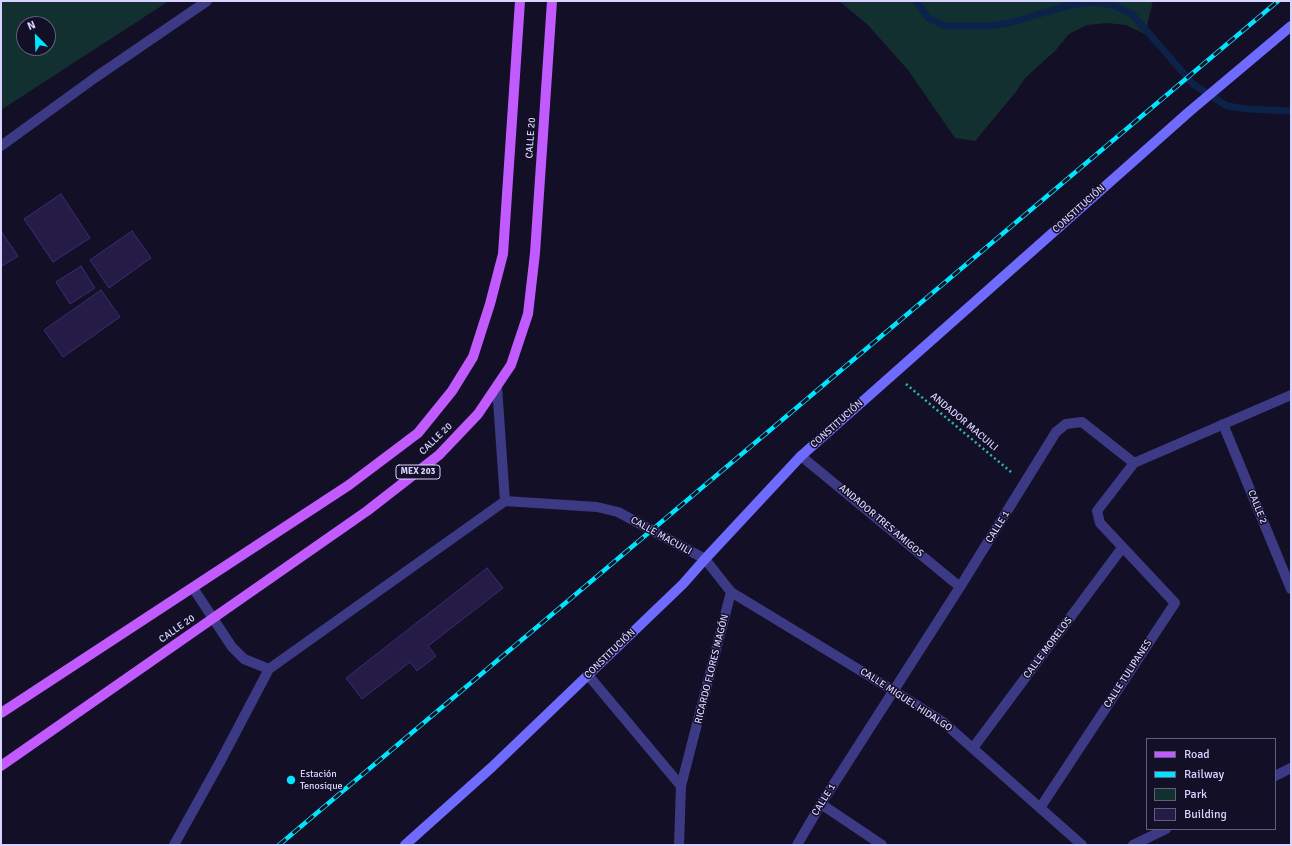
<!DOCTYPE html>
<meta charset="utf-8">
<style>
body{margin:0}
#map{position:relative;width:1292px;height:846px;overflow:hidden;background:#130f26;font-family:Signika,sans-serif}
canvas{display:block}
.frame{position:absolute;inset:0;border:2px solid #d9d4ff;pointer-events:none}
.legend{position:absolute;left:1146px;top:738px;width:130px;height:92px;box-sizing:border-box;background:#130f26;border:1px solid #625e7d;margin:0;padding:5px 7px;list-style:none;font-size:12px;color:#d9d4ff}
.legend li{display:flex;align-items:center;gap:8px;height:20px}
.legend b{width:20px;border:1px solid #625e7d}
.north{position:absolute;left:16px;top:16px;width:40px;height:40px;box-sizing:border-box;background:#130f26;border:1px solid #625e7d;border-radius:50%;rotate:337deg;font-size:11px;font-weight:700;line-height:16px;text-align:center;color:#d9d4ff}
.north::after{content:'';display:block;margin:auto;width:14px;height:18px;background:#00e5ff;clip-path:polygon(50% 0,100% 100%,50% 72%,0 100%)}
</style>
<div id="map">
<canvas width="1292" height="846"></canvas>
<div class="frame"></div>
<ul class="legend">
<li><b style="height:5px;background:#c25bff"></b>Road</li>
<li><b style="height:5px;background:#00e5ff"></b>Railway</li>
<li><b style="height:11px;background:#12302f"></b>Park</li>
<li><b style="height:11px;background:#241b47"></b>Building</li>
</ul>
<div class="north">N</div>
</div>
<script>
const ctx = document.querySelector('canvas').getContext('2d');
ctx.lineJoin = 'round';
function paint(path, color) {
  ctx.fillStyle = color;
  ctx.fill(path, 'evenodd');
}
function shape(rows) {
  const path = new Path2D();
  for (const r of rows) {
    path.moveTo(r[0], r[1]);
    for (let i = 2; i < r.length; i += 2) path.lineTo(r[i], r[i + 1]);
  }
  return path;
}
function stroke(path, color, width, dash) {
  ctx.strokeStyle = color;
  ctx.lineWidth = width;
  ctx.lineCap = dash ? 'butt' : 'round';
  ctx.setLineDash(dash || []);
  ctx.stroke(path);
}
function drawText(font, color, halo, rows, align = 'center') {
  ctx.font = font + ' Signika,sans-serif';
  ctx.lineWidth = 3;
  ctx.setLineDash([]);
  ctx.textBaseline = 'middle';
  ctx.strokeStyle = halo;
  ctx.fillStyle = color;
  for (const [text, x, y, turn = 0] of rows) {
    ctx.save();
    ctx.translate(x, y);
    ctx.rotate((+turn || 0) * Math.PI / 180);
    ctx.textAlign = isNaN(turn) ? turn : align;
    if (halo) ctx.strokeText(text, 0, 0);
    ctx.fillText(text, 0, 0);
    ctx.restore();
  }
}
const green = shape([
 [1,1,169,1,1,110],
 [24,24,48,24,48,48,24,48],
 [839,1,1153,1,1145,34,1126,25,1107,23,1087,25,1069,34,1055,51,1026,77,1015,93,975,141,955,138,908,70,868,25]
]);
const stream = shape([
 [916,1,928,18,946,26,988,26,1009,23,1070,5,1091,2,1113,5,1132,14,1193,84,1227,106,1248,109,1291,111]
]);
const building = shape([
 [61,194,90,238,53,262,24,219,61,194],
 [1,231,18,256,2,266,1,265,1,231],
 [132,231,151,258,109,288,90,260,132,231],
 [81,266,95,288,70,304,56,282,81,266],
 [101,290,120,317,63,357,44,330,101,290],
 [487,568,503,588,428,646,436,656,417,671,410,662,362,699,346,678,487,568]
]);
const path = shape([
 [906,384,1011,472]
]);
const service = shape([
 [1,146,96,77,207,1],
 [497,387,505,501]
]);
const minor = shape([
 [1223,424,1291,589],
 [801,456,960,587],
 [193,588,232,647,244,659,269,669],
 [731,592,894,691,943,722,1082,845],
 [973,748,1122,548],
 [1275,776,1291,768],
 [821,804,882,845],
 [1040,808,1175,603,1100,523,1097,511,1134,463],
 [174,845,220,762,269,669,505,501,597,507,618,512,705,559],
 [797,845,821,804,960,587,1056,432,1066,424,1082,422,1134,463,1291,395],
 [1133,845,1166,829]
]);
const tertiary = shape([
 [588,675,681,786],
 [679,845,681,786,731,592,705,559]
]);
const secondary = shape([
 [405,845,492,767,683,584,705,559,801,456,1190,111,1291,26]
]);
const primary = shape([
 [1,713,349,485,418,433,452,391,473,357,490,304,503,254,520,1],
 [1,766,367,511,439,455,478,414,511,365,528,314,535,253,552,1]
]);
const rail = shape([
 [279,845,1278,1]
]);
const markers = [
 [291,780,5,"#00e5ff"]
];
const shields = [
 [418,472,44]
];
const shieldNames = [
 ["MEX 203",418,472]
];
const streetNames = [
 ["CALLE 20",531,138,-86],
 ["CONSTITUCIÓN",1079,209,-42],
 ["ANDADOR MACUILI",964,422,40],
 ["CONSTITUCIÓN",837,424,-42],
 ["CALLE 20",436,439,-44],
 ["CALLE 2",1257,507,68],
 ["ANDADOR TRES AMIGOS",881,521,40],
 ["CALLE 1",998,527,-58],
 ["CALLE MACUILI",661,536,29],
 ["CALLE 20",177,629,-35],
 ["CALLE MORELOS",1048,648,-53],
 ["CONSTITUCIÓN",610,654,-44],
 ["RICARDO FLORES MAGÓN",712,669,-76],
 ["CALLE TULIPANES",1128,674,-57],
 ["CALLE MIGUEL HIDALGO",906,700,33],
 ["CALLE 1",824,800,-58]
];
const poiNames = [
 ["Estación",300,774],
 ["Tenosique",300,786]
];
paint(green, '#12302f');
stroke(stream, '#0c2248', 7);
paint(building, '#241b47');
stroke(building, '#3b2d73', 1);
stroke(path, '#2fb8b0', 2.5, [2, 3]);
stroke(service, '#3d3a85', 10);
stroke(minor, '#3d3a85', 10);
stroke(tertiary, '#3d3a85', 10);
stroke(secondary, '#6f6bff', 10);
stroke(primary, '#c25bff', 10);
stroke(rail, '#00e5ff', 4.5);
stroke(rail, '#130f26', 3, [9]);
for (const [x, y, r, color] of markers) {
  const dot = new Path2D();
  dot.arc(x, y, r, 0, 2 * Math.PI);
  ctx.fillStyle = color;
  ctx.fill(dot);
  stroke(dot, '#130f26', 1.5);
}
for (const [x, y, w] of shields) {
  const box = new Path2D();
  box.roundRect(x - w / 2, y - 7, w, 14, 3);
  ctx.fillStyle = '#130f26';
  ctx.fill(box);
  stroke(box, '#d9d4ff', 1);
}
drawText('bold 9px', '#d9d4ff', null, shieldNames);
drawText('10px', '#d9d4ff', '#130f26', streetNames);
drawText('10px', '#d9d4ff', '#130f26', poiNames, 'left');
</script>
